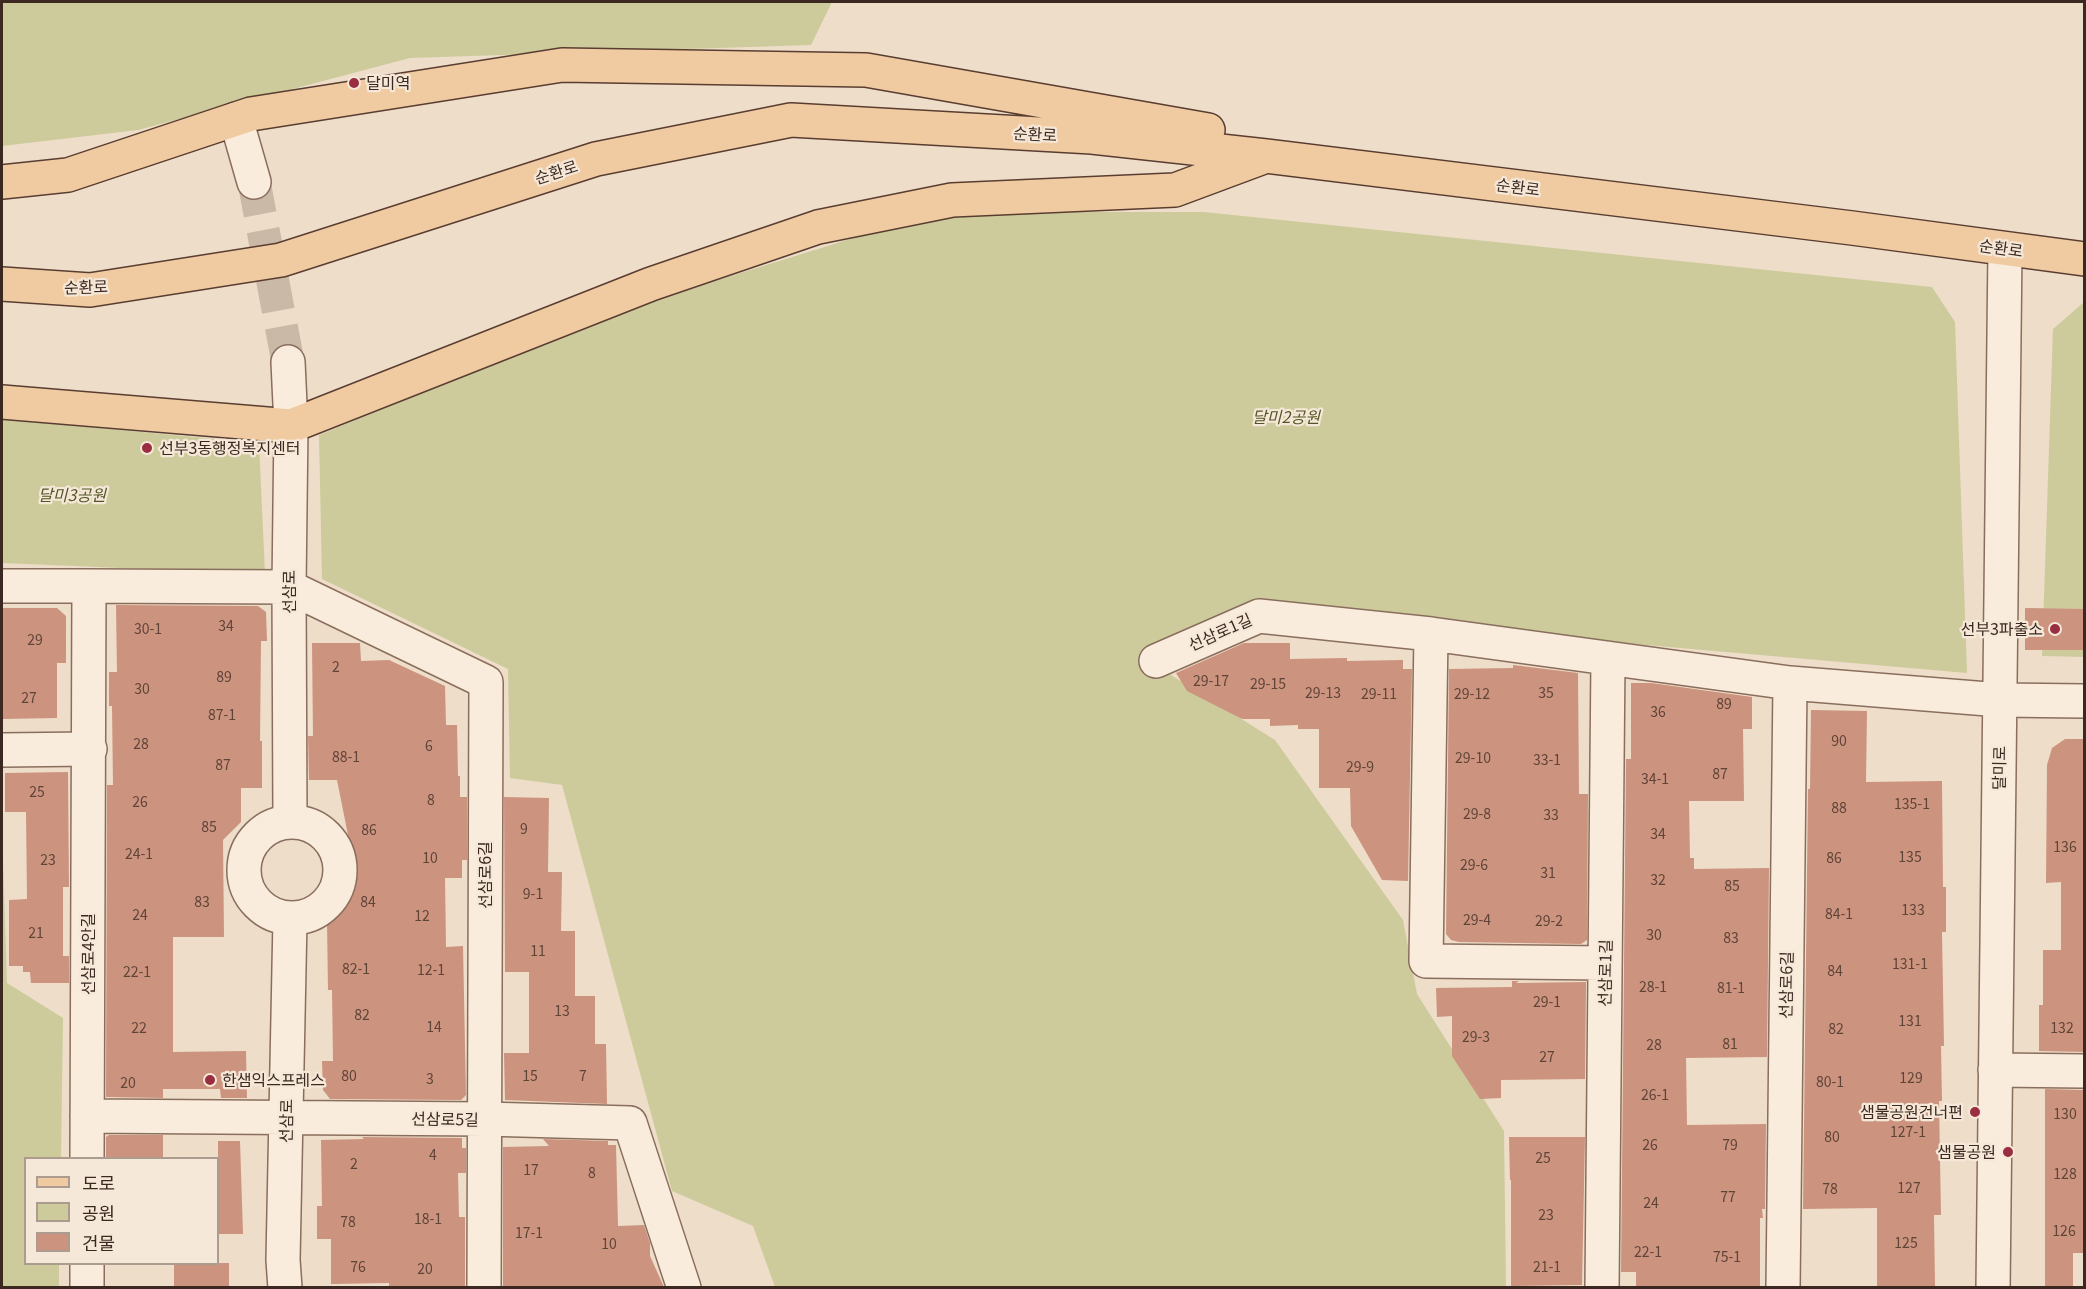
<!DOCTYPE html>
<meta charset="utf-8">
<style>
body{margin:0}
#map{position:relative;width:2086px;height:1289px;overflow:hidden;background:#eeddc8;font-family:Georgia,"Noto Sans KR",serif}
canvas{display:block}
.frame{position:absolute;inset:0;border:3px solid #3b2921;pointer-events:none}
.legend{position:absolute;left:24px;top:1157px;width:195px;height:108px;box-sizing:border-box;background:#f6e8d8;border:2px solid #ab9c8f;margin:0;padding:8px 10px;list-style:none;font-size:18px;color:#3b2921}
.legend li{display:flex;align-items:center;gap:12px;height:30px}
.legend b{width:30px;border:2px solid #ab9c8f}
</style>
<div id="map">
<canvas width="2086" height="1289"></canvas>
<div class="frame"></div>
<ul class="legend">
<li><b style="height:8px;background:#f0cba2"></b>도로</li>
<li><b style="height:16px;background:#cdcb9c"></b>공원</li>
<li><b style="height:16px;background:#cc937f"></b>건물</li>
</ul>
</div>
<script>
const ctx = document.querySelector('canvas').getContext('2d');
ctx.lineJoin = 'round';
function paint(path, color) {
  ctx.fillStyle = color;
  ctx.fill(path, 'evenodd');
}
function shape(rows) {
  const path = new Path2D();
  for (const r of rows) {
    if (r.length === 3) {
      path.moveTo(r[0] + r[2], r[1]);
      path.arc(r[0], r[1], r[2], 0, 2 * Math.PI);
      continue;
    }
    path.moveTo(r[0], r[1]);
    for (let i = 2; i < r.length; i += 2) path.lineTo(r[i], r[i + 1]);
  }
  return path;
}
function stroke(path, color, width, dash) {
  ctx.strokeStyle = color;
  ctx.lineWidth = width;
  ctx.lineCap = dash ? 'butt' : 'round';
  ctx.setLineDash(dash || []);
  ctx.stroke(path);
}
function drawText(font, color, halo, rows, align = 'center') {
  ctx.font = font + ' Georgia,"Noto Sans KR",serif';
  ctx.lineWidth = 4.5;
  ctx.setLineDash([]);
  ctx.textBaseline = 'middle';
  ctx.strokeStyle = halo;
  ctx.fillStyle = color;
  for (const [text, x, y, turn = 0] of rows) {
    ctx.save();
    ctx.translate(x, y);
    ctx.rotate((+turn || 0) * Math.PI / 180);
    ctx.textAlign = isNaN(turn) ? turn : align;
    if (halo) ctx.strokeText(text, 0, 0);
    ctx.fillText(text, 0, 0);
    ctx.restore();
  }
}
const green = shape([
 [2,2,832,2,811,45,410,58,138,130,2,146],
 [937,212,1204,212,1932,287,1955,322,1967,673,1255,611,1147,660,1275,740,1403,920,1417,994,1504,1131,1506,1287,775,1287,753,1226,672,1191,562,785,510,778,508,669,322,579,319,435,644,303],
 [2084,302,2084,657,2042,656,2053,329],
 [2,419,259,443,265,574,2,563],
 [2,831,7,983,63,1018,61,1158,26,1158,26,1264,59,1264,59,1287,2,1287]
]);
const building = shape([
 [116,605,258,606,266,612,267,641,261,641,260,741,262,741,262,788,241,788,241,822,223,840,224,937,173,937,173,1052,246,1051,247,1098,221,1098,220,1089,163,1089,163,1098,106,1097,107,785,113,785,112,706,109,706,109,672,117,672],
 [3,608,57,608,66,616,66,663,57,663,57,718,2,719],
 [2025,608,2085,609,2085,650,2025,650],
 [312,643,360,643,361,661,389,660,445,686,446,725,457,725,458,776,460,776,460,797,467,797,467,860,462,860,462,878,445,878,446,947,463,946,466,1095,461,1100,330,1099,323,1090,322,1061,333,1061,332,990,328,990,327,921,331,922,330,914,338,914,356,875,337,780,309,780,308,736,313,736],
 [1244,643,1290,643,1290,659,1347,658,1347,661,1403,660,1403,669,1412,669,1408,881,1382,880,1351,826,1350,788,1319,788,1319,729,1298,729,1298,725,1270,726,1270,719,1242,719,1187,691,1176,673],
 [1513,665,1578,673,1579,794,1588,794,1587,940,1581,944,1459,942,1451,940,1446,934,1449,669,1513,668],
 [1631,683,1651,683,1752,697,1752,729,1743,729,1744,801,1689,801,1690,858,1694,858,1694,869,1769,868,1767,1057,1686,1058,1687,1125,1766,1124,1765,1209,1762,1209,1763,1218,1760,1218,1760,1287,1636,1287,1636,1272,1621,1272,1626,759,1631,759],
 [1811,710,1867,711,1866,782,1942,781,1943,887,1946,887,1946,932,1942,932,1944,1046,1941,1046,1942,1101,1939,1101,1941,1215,1934,1215,1935,1287,1877,1287,1877,1208,1803,1209,1808,789,1810,789],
 [2065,739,2085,739,2085,803,2083,803,2085,1052,2039,1051,2039,1005,2043,1005,2043,950,2061,950,2061,882,2046,883,2047,765,2052,748],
 [68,772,69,887,63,887,63,956,69,956,69,983,31,983,30,972,23,972,23,966,9,966,9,900,27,899,26,812,5,812,5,773],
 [504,797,549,798,548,872,562,872,561,931,575,931,575,996,595,996,595,1044,606,1044,607,1104,505,1100,504,1053,529,1053,529,972,505,972],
 [1512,981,1519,981,1516,983,1586,982,1585,1079,1501,1080,1501,1098,1480,1099,1452,1056,1452,1016,1437,1017,1436,988,1512,987],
 [2045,1089,2085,1090,2085,1253,2073,1253,2073,1287,2045,1287],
 [109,1135,163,1135,163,1158,106,1158,106,1137],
 [362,1137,462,1138,462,1148,466,1148,466,1173,458,1173,459,1217,465,1217,465,1287,389,1287,389,1283,331,1284,331,1239,317,1239,317,1206,322,1206,321,1140,364,1139],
 [1509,1137,1585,1137,1582,1285,1511,1286,1511,1180,1510,1180],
 [543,1139,608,1141,608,1145,616,1145,618,1226,644,1225,650,1243,650,1256,664,1287,503,1287,503,1147,549,1146],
 [218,1141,240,1141,243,1234,218,1234],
 [174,1263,229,1263,229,1287,174,1287]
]);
const minorTunnel = shape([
 [254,182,288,362]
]);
const minor = shape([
 [236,119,254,182],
 [288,362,291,426,289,587,290,822],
 [2,586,89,586],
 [1431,634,1426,961,1605,963],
 [1156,661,1259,616,1431,634,1790,683,2000,700,2084,701],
 [2,750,90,749],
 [292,870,48],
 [1995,1070,2084,1071],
 [87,1116,485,1119,630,1123,684,1288],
 [87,1158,89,586,289,587,486,682,484,1288],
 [87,1264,87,1288],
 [285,1288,283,1260,290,919],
 [1602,1288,1608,659],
 [1783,1288,1790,683],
 [1993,1288,2005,249]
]);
const major = shape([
 [2,182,68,175,251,114,562,65,866,70,1208,130],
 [2,284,90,290,281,260,596,159,791,120,1092,137,1266,156,1852,228,2084,259],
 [2,402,291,426,651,284,818,227,952,200,1175,190,1261,158]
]);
const markers = [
 [354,83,6,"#992e40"],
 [147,448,6,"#992e40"],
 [2055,629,6,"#992e40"],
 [210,1080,6,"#992e40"],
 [1975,1112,6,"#992e40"],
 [2008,1152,6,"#992e40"]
];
const numberNames = [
 ["34",226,626],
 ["30-1",148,629],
 ["29",35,640],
 ["2",336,667],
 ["89",224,677],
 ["29-17",1211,681],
 ["29-15",1268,684],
 ["30",142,689],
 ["29-13",1323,693],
 ["35",1546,693],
 ["29-11",1379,694],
 ["29-12",1472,694],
 ["27",29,698],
 ["89",1724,704],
 ["36",1658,712],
 ["87-1",222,715],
 ["90",1839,741],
 ["28",141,744],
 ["6",429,746],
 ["88-1",346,757],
 ["29-10",1473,758],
 ["33-1",1547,760],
 ["87",223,765],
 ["29-9",1360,767],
 ["87",1720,774],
 ["34-1",1655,779],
 ["25",37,792],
 ["8",431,800],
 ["26",140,802],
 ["135-1",1912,804],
 ["88",1839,808],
 ["29-8",1477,814],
 ["33",1551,815],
 ["85",209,827],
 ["9",524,829],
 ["86",369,830],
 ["34",1658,834],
 ["136",2065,847],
 ["24-1",139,854],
 ["135",1910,857],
 ["10",430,858],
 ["86",1834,858],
 ["23",48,860],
 ["29-6",1474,865],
 ["31",1548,873],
 ["32",1658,880],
 ["85",1732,886],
 ["9-1",533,894],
 ["83",202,902],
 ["84",368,902],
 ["133",1913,910],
 ["84-1",1839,914],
 ["24",140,915],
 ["12",422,916],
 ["29-4",1477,920],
 ["29-2",1549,921],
 ["21",36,933],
 ["30",1654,935],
 ["83",1731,938],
 ["11",538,951],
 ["131-1",1910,964],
 ["82-1",356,969],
 ["12-1",431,970],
 ["84",1835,971],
 ["22-1",137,972],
 ["28-1",1653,987],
 ["81-1",1731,988],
 ["29-1",1547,1002],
 ["13",562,1011],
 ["82",362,1015],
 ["131",1910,1021],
 ["14",434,1027],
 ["22",139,1028],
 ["132",2062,1028],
 ["82",1836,1029],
 ["29-3",1476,1037],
 ["81",1730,1044],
 ["28",1654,1045],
 ["27",1547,1057],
 ["80",349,1076],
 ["15",530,1076],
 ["7",583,1076],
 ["129",1911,1078],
 ["3",430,1079],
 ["80-1",1830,1082],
 ["20",128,1083],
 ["26-1",1655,1095],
 ["130",2065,1114],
 ["127-1",1908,1132],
 ["80",1832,1137],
 ["26",1650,1145],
 ["79",1730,1145],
 ["4",433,1155],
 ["25",1543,1158],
 ["2",354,1164],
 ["17",531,1170],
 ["8",592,1173],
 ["128",2065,1174],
 ["127",1909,1188],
 ["78",1830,1189],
 ["77",1728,1197],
 ["24",1651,1203],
 ["23",1546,1215],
 ["18-1",428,1219],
 ["78",348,1222],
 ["126",2064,1231],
 ["17-1",529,1233],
 ["125",1906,1243],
 ["10",609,1244],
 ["22-1",1648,1252],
 ["75-1",1727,1257],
 ["76",358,1267],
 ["21-1",1547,1267],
 ["20",425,1269]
];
const poiNames = [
 ["달미역",366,83],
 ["선부3동행정복지센터",159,448],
 ["선부3파출소",2043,629,"right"],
 ["한샘익스프레스",222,1080],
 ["샘물공원건너편",1963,1112,"right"],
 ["샘물공원",1996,1152,"right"]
];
const streetNames = [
 ["순환로",1035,134,3],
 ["순환로",556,172,-18],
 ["순환로",1518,187,7],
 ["순환로",2001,248,8],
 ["순환로",86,287,-2],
 ["선삼로",289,592,-90],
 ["선삼로1길",1220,632,-24],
 ["달미로",1999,768,-89],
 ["선삼로6길",485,875,-90],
 ["선삼로4안길",88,954,-90],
 ["선삼로1길",1605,973,-89],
 ["선삼로6길",1786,985,-89],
 ["선삼로5길",445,1119,1],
 ["선삼로",286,1121,-89]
];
const parkNames = [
 ["달미2공원",1286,417],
 ["달미3공원",72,495]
];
paint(green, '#cdcb9c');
paint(building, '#cc937f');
stroke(minorTunnel, '#cab9a7', 33, [33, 16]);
stroke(minor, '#8a6e5d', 36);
stroke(major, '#593d31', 36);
stroke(minor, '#f9ecdc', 33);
stroke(major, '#f0cba2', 33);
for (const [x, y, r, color] of markers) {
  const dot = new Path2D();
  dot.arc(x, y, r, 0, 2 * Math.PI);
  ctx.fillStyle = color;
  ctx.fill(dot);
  stroke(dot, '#f6e8d8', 2);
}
drawText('14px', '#5f4438', null, numberNames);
drawText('16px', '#3b2921', '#f6e8d8', poiNames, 'left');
drawText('16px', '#3b2921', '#f6e8d8', streetNames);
drawText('italic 16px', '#535727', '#f6e8d8', parkNames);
</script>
